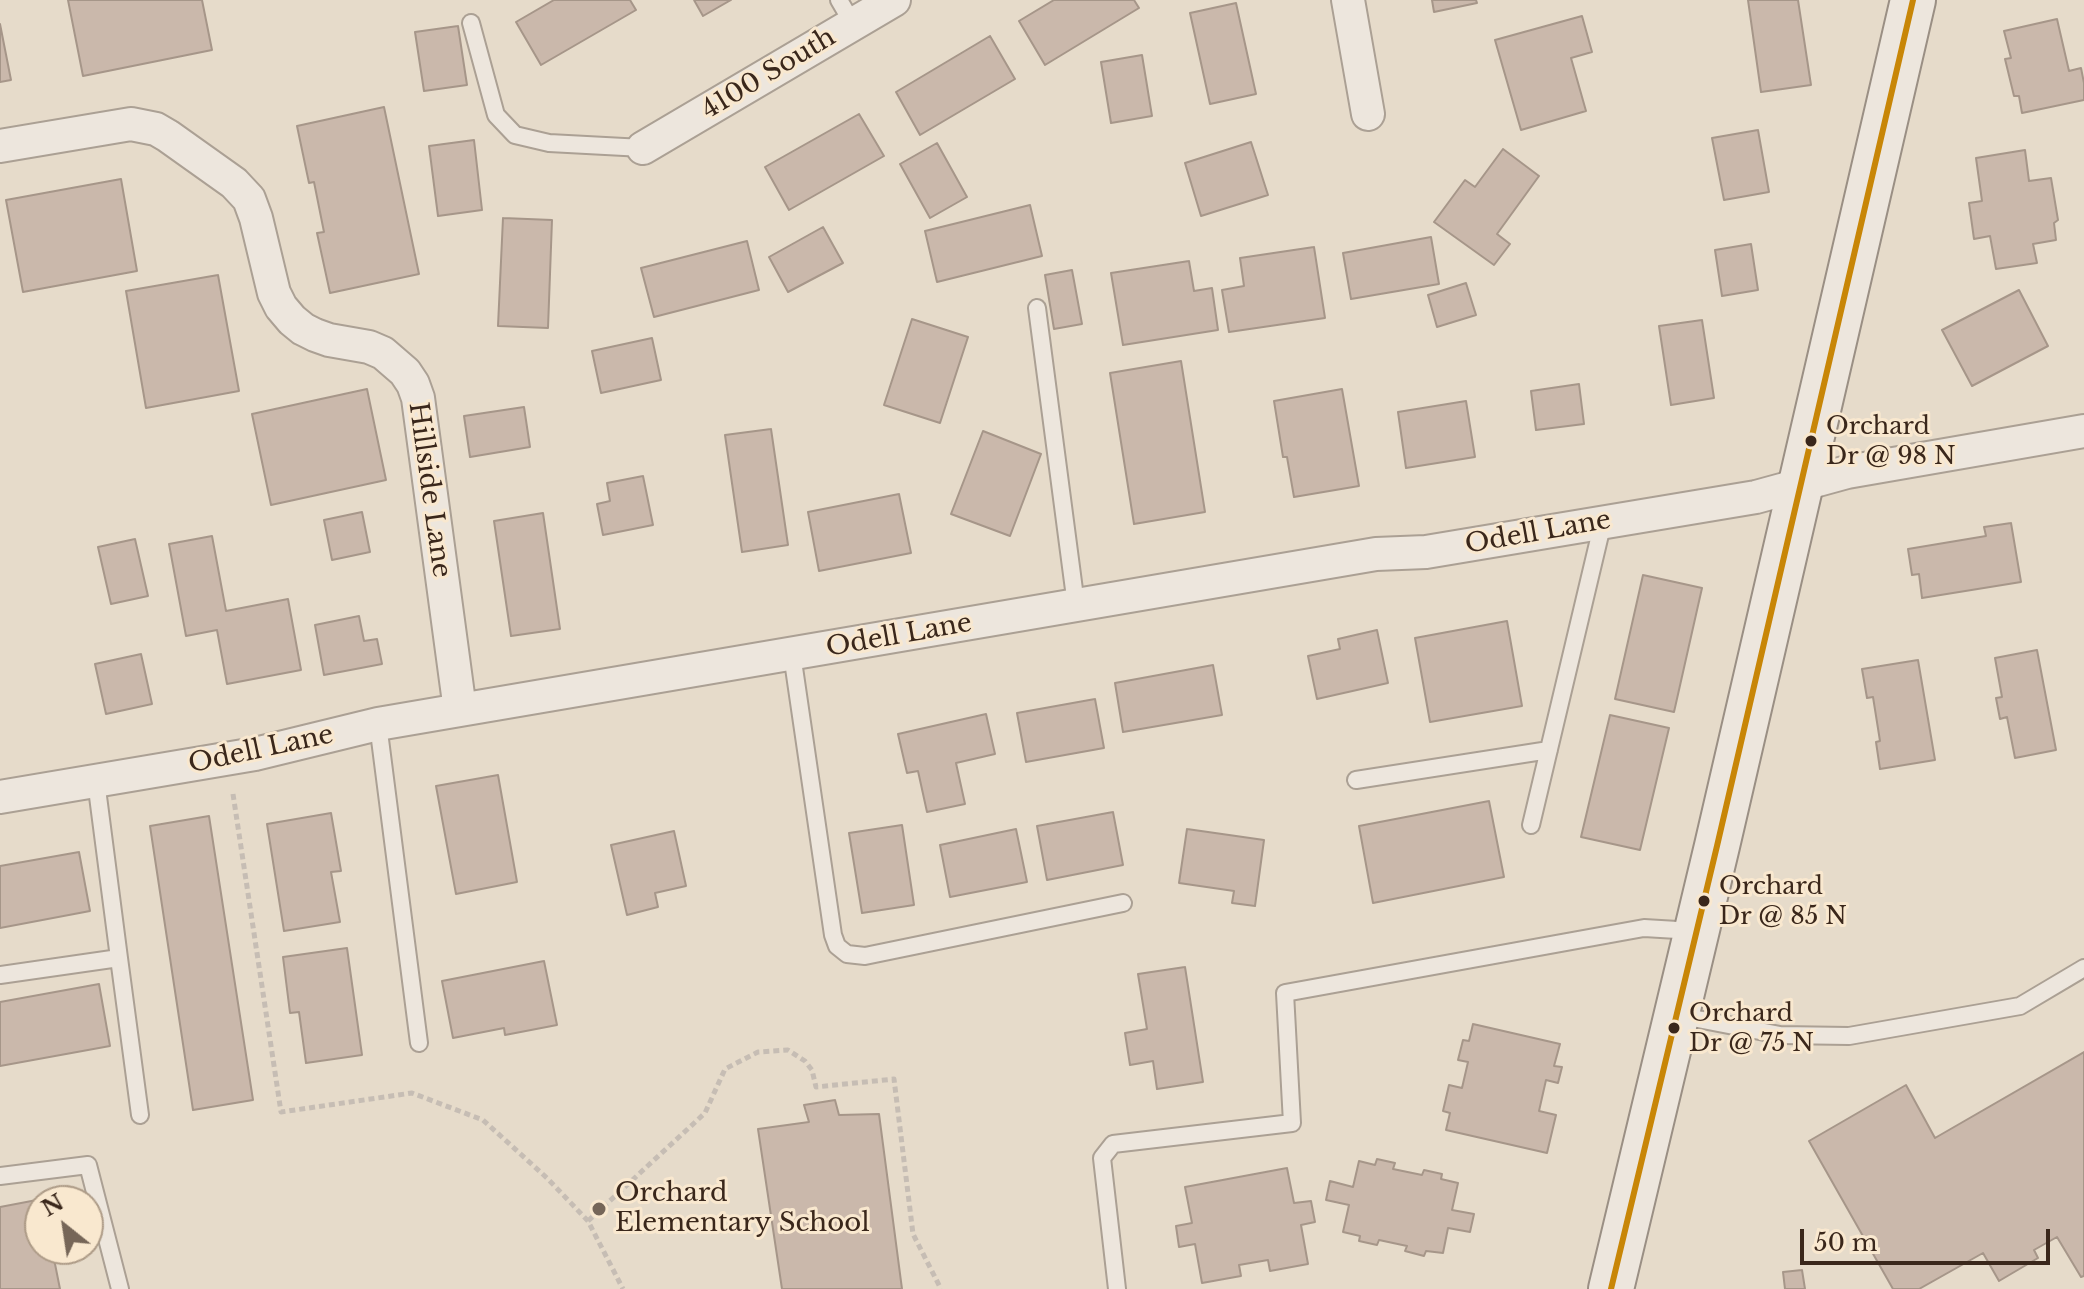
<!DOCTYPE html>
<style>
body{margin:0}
#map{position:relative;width:2084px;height:1289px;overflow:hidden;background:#e6dbca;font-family:"Libre Baskerville",serif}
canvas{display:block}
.north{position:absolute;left:24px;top:1185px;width:80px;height:80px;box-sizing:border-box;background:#f9e8cf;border:2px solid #ad9b87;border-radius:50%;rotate:330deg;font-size:22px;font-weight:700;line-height:32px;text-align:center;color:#3a271b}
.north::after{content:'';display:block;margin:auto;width:28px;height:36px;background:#766658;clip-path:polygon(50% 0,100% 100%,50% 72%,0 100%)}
.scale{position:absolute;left:1800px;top:1229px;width:250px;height:36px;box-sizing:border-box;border:4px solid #3a271b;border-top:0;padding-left:10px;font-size:24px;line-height:28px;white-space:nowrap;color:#3a271b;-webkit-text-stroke:6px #f9e8cf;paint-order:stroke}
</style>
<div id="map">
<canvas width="2084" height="1289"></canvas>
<div class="north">N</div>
<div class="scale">50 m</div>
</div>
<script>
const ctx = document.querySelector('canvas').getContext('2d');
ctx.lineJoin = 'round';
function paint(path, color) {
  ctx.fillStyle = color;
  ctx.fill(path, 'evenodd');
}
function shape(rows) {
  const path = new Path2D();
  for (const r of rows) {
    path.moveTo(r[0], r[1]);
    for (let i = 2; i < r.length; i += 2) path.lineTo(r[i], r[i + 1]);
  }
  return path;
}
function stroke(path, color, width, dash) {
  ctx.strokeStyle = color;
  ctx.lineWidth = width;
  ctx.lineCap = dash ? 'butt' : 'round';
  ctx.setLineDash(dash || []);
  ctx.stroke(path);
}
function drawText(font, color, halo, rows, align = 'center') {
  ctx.font = font + ' "Libre Baskerville",serif';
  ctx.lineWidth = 6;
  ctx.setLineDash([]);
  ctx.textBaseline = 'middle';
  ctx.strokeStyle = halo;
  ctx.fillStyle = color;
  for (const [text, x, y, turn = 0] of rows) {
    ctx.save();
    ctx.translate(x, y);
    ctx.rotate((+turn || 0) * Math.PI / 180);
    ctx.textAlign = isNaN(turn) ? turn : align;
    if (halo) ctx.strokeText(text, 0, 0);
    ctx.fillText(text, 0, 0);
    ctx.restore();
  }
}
const building = shape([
 [68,0,202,0,212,50,83,76,68,0],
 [554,0,630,0,636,10,541,65,516,22,554,0],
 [694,0,731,0,703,16,694,0],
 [1054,0,1134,0,1139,8,1045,65,1019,21,1054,0],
 [1432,0,1476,0,1477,3,1434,12,1432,0],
 [1748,0,1798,0,1811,85,1761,92,1748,0],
 [1236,3,1256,94,1210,104,1190,13,1236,3],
 [1582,16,1592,52,1571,58,1586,111,1521,130,1495,40,1582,16],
 [2057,19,2069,71,2081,68,2084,83,2084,100,2022,113,2019,96,2014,96,2005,59,2011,58,2004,31,2057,19],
 [0,24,11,80,0,82,0,24],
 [458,26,467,85,424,91,415,32,458,26],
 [990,36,1015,79,920,135,896,92,990,36],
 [1142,55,1152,116,1111,123,1101,62,1142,55],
 [384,107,419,274,330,293,317,233,324,232,314,182,309,183,297,126,384,107],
 [859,114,884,156,789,210,765,167,859,114],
 [1758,130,1769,192,1724,200,1712,138,1758,130],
 [474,140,482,210,438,216,429,146,474,140],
 [1251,142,1268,195,1201,216,1185,163,1251,142],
 [937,143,967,197,930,218,900,164,937,143],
 [1503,149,1539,176,1497,234,1510,244,1494,265,1434,222,1465,180,1475,187,1503,149],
 [2025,150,2029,181,2051,178,2058,220,2054,223,2056,240,2033,244,2037,263,1996,269,1990,236,1974,239,1969,203,1982,201,1976,158,2025,150],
 [121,179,137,271,23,292,6,200,121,179],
 [1030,205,1042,256,937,282,925,231,1030,205],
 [503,218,552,220,548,328,498,326,503,218],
 [823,227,843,263,788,292,769,257,823,227],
 [1431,237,1439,284,1351,299,1343,253,1431,237],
 [747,241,759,290,654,317,641,268,747,241],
 [1751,244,1758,290,1722,296,1715,250,1751,244],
 [1314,247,1325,318,1229,332,1222,290,1244,286,1240,258,1314,247],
 [1189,261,1194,291,1212,288,1218,330,1123,345,1111,273,1189,261],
 [1072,270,1082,324,1054,329,1045,275,1072,270],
 [218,275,239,391,146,408,126,291,218,275],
 [1466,283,1476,315,1437,327,1428,295,1466,283],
 [2019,290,2048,346,1972,386,1942,330,2019,290],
 [912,319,968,337,940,423,884,405,912,319],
 [1702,320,1714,398,1671,405,1659,326,1702,320],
 [652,338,661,380,601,393,592,351,652,338],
 [1181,361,1205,512,1134,524,1110,373,1181,361],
 [1579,384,1584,424,1536,430,1531,391,1579,384],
 [367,389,386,480,271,505,252,414,367,389],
 [1342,389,1359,486,1294,497,1287,457,1283,457,1274,401,1342,389],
 [1466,401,1475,457,1406,468,1398,412,1466,401],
 [524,407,530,447,470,457,464,416,524,407],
 [771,429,788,545,742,552,725,435,771,429],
 [983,431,1041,454,1010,536,951,514,983,431],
 [643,476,653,525,603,535,597,504,610,501,607,483,643,476],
 [899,494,911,553,819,571,808,512,899,494],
 [362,512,370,552,332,560,324,520,362,512],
 [543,513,560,629,511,636,494,521,543,513],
 [2011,523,2021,582,1922,598,1919,574,1912,575,1908,549,1986,536,1984,527,2011,523],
 [212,536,226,611,288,599,301,670,227,684,217,630,186,636,169,544,212,536],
 [135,539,148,596,111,604,98,547,135,539],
 [1643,575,1702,588,1674,712,1615,699,1643,575],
 [359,616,364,641,377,639,382,664,324,675,315,625,359,616],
 [1507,621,1522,706,1430,722,1415,638,1507,621],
 [1377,630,1388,683,1317,699,1308,656,1340,649,1338,639,1377,630],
 [2037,650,2056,750,2015,758,2007,717,2000,719,1996,698,2002,697,1995,658,2037,650],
 [141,654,152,704,106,714,95,664,141,654],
 [1918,660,1935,760,1880,769,1876,742,1880,741,1873,697,1867,698,1862,669,1918,660],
 [1213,665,1222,715,1123,732,1115,683,1213,665],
 [1095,699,1104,748,1026,762,1017,713,1095,699],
 [986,714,995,754,956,763,965,804,927,812,918,771,907,773,898,734,986,714],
 [1610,715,1669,728,1640,850,1581,837,1610,715],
 [498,775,517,882,456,894,436,786,498,775],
 [1489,801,1504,877,1373,903,1359,826,1489,801],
 [1113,812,1123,865,1047,880,1037,826,1113,812],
 [331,813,341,871,331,872,340,922,284,931,267,824,331,813],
 [209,816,253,1100,193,1110,150,826,209,816],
 [902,825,914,905,862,913,849,833,902,825],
 [1016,829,1027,882,950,897,940,845,1016,829],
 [1187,829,1264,840,1255,906,1232,903,1234,891,1179,883,1187,829],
 [674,831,686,886,655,893,658,907,627,915,611,845,674,831],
 [79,852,90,911,0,928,0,866,79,852],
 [347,948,362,1055,306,1063,299,1012,290,1013,283,957,347,948],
 [544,961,557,1025,505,1035,504,1028,453,1038,442,981,544,961],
 [1185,967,1203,1082,1157,1089,1153,1061,1130,1065,1125,1033,1147,1029,1138,974,1185,967],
 [99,984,110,1046,0,1066,0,1002,99,984],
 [1473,1024,1560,1044,1554,1066,1562,1067,1558,1083,1546,1080,1539,1111,1556,1115,1547,1153,1446,1130,1450,1113,1443,1111,1449,1085,1462,1088,1468,1062,1458,1060,1463,1040,1469,1041,1473,1024],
 [2084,1052,2084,1276,2081,1277,2057,1237,2034,1250,2038,1258,1999,1281,1983,1253,1919,1289,1893,1289,1809,1141,1906,1085,1935,1138,2084,1052],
 [835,1100,839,1115,879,1114,902,1289,782,1289,758,1129,809,1122,804,1105,835,1100],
 [1377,1159,1395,1163,1393,1169,1422,1175,1424,1170,1442,1174,1441,1179,1458,1183,1452,1210,1474,1214,1470,1232,1448,1228,1443,1253,1426,1251,1424,1256,1405,1251,1407,1246,1379,1240,1377,1245,1359,1241,1360,1236,1343,1232,1349,1205,1326,1200,1330,1181,1353,1187,1359,1161,1375,1165,1377,1159],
 [1287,1168,1294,1203,1311,1201,1315,1222,1301,1225,1308,1264,1270,1271,1268,1260,1239,1265,1241,1276,1202,1283,1195,1244,1179,1247,1176,1226,1192,1223,1185,1187,1287,1168],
 [42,1199,42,1201,40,1201,40,1249,52,1249,60,1289,0,1289,0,1207,42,1199],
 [1802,1270,1805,1289,1785,1289,1783,1272,1802,1270]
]);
const path = shape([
 [233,794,281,1112,412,1093,483,1120,547,1178,588,1221,623,1289],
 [588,1221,705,1113,725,1069,758,1052,788,1050,805,1061,812,1070,816,1087,894,1079,913,1234,941,1289]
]);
const lane = shape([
 [839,0,853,24],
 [471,23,496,115,515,135,549,143,643,148],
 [1037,308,1076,605],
 [792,654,833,935,837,946,847,954,865,956,1123,903],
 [378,724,419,1043],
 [1356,780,1549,750],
 [1531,825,1603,522],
 [119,958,140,1115],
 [0,975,119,958,96,781],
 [1677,1015,1780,1035,1849,1036,2020,1006,2084,968],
 [0,1176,88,1165,120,1289],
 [1117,1289,1102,1158,1113,1144,1292,1123,1285,993,1644,928,1694,931]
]);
const street = shape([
 [1348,0,1368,114],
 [0,146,131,124,156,129,168,136,234,183,249,199,256,218,274,293,281,307,292,320,303,329,315,335,329,340,369,347,383,353,405,372,413,384,418,398,460,710],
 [643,148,894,0],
 [0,797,255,754,378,724,460,710,1376,554,1426,552,1756,497,1847,472,2084,431]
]);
const secondary = shape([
 [1611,1289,1717,846,1913,0]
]);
const bus1 = shape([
 [1611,1289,1717,846,1913,0]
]);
const markers = [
 [1811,441,7,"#3a271b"],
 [1704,901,7,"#3a271b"],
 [1674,1028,7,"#3a271b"],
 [599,1209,8,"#766658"]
];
const busNames = [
 ["Orchard",1826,427],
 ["Dr @ 98 N",1826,457],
 ["Orchard",1719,887],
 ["Dr @ 85 N",1719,917],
 ["Orchard",1689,1014],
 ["Dr @ 75 N",1689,1044]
];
const streetNames = [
 ["4100 South",769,74,-31],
 ["Hillside Lane",429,490,82],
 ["Odell Lane",1538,533,-10],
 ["Odell Lane",899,636,-10],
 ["Odell Lane",261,750,-12]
];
const poiNames = [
 ["Orchard",615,1194],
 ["Elementary School",615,1224]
];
paint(building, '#cab8ab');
stroke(building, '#a69689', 2);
stroke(lane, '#aba094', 20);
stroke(street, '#aba094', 36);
stroke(secondary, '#9a8f84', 48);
stroke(path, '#c6bdb4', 5, [6, 4]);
stroke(lane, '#ede6dd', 16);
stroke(street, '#ede6dd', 32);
stroke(secondary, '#ede6dd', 44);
stroke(bus1, '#c88607', 6);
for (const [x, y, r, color] of markers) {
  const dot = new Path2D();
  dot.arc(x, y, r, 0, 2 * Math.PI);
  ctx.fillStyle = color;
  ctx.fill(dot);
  stroke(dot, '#f9e8cf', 3);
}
drawText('24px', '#3a271b', '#f9e8cf', busNames, 'left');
drawText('26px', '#3a271b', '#f9e8cf', streetNames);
drawText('26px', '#3a271b', '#f9e8cf', poiNames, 'left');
</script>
